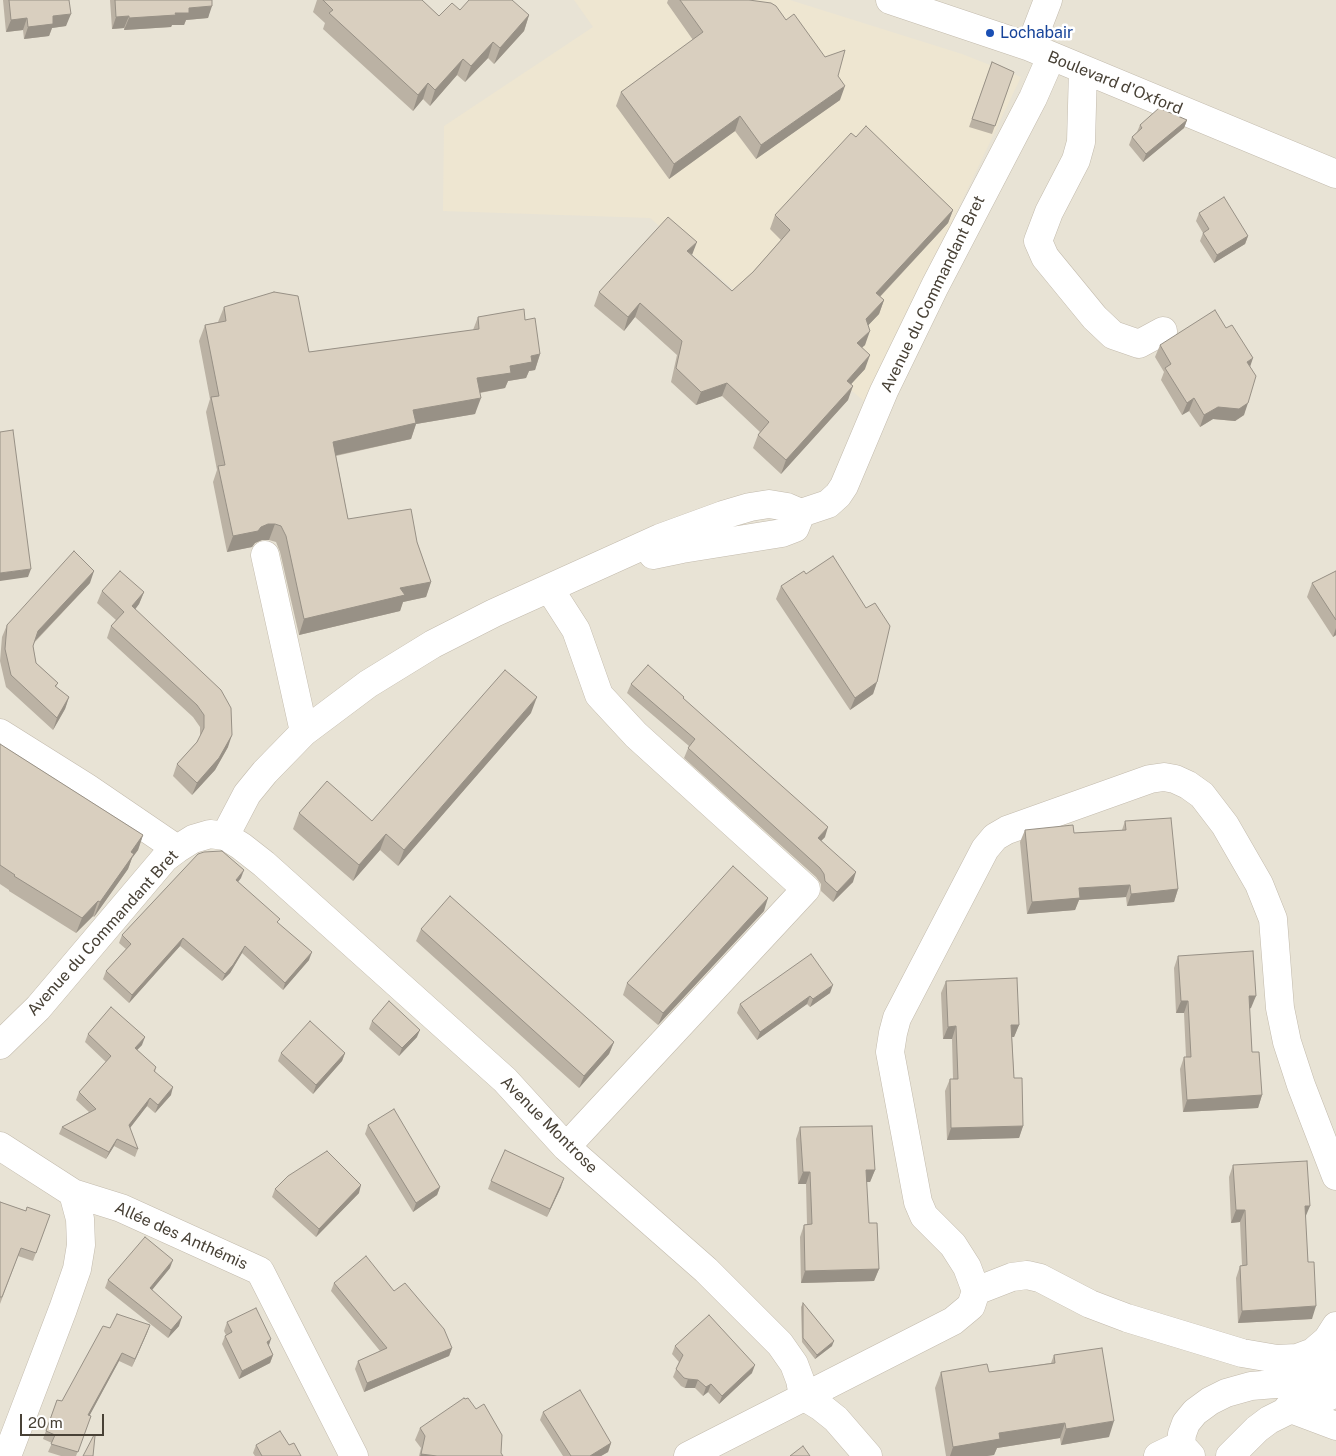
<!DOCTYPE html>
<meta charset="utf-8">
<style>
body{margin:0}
#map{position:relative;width:1336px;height:1456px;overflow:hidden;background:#f4f0e7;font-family:"Public Sans",sans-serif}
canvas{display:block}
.scale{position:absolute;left:20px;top:1414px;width:84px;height:22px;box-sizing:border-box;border:2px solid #484136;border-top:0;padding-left:6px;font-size:15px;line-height:18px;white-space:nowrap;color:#484136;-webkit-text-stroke:4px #fff;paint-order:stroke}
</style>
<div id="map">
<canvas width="1336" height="1456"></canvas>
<div class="scale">20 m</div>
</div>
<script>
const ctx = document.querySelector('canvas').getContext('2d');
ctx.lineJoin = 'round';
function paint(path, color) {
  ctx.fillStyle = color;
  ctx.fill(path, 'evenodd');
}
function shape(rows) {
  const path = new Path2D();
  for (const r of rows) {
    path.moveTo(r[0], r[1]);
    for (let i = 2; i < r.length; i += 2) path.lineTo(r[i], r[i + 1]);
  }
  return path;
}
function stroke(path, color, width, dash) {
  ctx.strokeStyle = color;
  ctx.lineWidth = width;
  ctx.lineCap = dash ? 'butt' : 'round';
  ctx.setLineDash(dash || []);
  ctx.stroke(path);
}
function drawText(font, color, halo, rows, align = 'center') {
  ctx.font = font + ' "Public Sans",sans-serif';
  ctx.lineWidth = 5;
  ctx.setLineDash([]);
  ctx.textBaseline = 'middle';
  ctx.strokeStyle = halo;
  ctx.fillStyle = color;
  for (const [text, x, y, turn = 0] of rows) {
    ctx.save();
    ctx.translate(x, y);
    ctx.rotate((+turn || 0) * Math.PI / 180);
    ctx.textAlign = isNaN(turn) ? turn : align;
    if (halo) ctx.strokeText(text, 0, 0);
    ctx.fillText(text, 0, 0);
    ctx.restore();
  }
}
const residential = shape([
 [0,0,1336,0,1336,1456,0,1456]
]);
const education = shape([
 [574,0,790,0,962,54,1021,77,866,403,650,218,443,211,444,126,593,27]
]);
const minor = shape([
 [890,0,1030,47,1336,174],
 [1030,47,1048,0],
 [1083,70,1081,142,1076,160,1049,212,1038,241,1045,257,1095,318,1113,335,1139,344,1163,331],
 [265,555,304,732],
 [653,555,682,549,782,533,795,528,801,513],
 [549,588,576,630,599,695,636,735,806,889,566,1147],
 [0,733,86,787,177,849],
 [225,836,241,846,264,864,505,1080,566,1147,706,1270,780,1344,794,1364,800,1380,803,1396,821,1407,836,1419,868,1456],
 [0,1045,38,1008,165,858,177,849,193,839,210,834,225,836,247,794,265,772,304,732,368,684,433,644,494,613,660,538,723,515,750,507,769,504,787,507,801,513,828,504,838,495,844,486,884,391,935,286,1033,98,1051,57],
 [0,1146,73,1193,121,1208,260,1271,354,1456],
 [976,1291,1012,1277,1027,1275,1040,1278,1090,1304,1127,1318,1242,1353,1277,1359,1297,1358,1313,1352,1327,1340,1336,1326],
 [1288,1408,1336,1426],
 [7,1456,63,1309,77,1269,81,1245,80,1219,73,1193],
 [688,1456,953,1321,971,1306,976,1291,967,1267,953,1245,924,1216,918,1202,890,1052,893,1033,897,1018,985,849,995,837,1007,830,1150,779,1164,777,1175,779,1188,785,1202,795,1225,825,1259,884,1273,919,1280,1008,1287,1042,1301,1085,1336,1176],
 [1158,1456,1181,1445],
 [1191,1456,1181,1445,1182,1434,1186,1423,1195,1412,1210,1401,1226,1393,1251,1386,1299,1382,1318,1376,1336,1365],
 [1230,1456,1257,1429,1269,1420,1291,1409,1309,1406,1336,1393]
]);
const wall = shape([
 [3,0,69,0,66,26,52,28,49,36,24,39,23,30,6,32],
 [110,0,212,0,208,18,186,20,184,25,172,25,171,27,124,30,124,28,112,29],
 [317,0,422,0,439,16,460,10,529,15,524,31,494,64,488,58,465,82,457,75,430,106,423,99,413,111,323,29,325,23,313,12],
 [668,0,749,0,786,20,838,76,840,100,756,159,735,131,669,179,616,106,621,92,693,40,667,3],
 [992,62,1014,72,992,134,969,127],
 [1187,120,1184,128,1143,162,1129,145,1132,137,1137,132,1140,125],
 [856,137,953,210,948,223,880,297,884,300,879,314,868,325,865,345,862,347,865,369,851,384,848,400,781,474,753,448,758,435,760,432,722,396,696,405,671,382,677,355,635,317,624,331,594,306,599,292,692,255,732,291,753,272,781,240,770,229,775,215],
 [1199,213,1248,236,1245,244,1214,263,1200,241,1203,233,1196,221],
 [224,307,309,352,473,330,478,317,525,320,540,354,535,370,529,371,526,378,508,381,505,388,480,393,475,414,416,424,411,439,336,456,348,519,417,542,431,582,426,597,403,602,400,611,299,635,280,552,276,542,269,540,262,540,255,543,252,547,227,552,213,482,217,470,206,412,210,399,199,341,205,325,218,322],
 [1160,345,1250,367,1244,415,1235,421,1213,419,1200,427,1189,411,1182,415,1161,380,1164,372,1155,357],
 [1336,571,1336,635,1333,637,1307,597,1312,583],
 [90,583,34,643,33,646,36,663,58,683,56,687,69,697,65,709,53,730,6,687,0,661,2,637,7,625],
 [781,586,877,682,873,694,850,710,776,599],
 [102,591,144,592,139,604,135,609,228,747,215,770,192,795,173,776,177,764,197,742,200,737,200,727,193,717,107,638,111,626,116,620,97,603],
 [631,684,683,698,825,837,821,841,853,882,833,902,821,891,821,884,816,877,684,758,689,746,627,693],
 [531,713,398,866,380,850,353,881,293,829,299,813,372,821],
 [0,744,143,835,138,850,132,858,128,869,94,917,93,916,76,933,9,891,9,890,0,884],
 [1125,821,1178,889,1174,902,1127,906,1126,897,1079,900,1075,910,1027,914,1020,842,1025,830,1074,833,1122,830],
 [241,878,238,882,278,924,309,960,283,990,242,953,230,973,222,981,180,946,129,1003,103,979,106,971,126,949,119,943,122,935],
 [764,911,658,1025,623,995,627,983],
 [421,929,614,1042,609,1054,579,1088,416,941],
 [1178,956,1251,1008,1249,1009,1252,1052,1262,1095,1258,1108,1183,1112,1180,1069,1184,1057,1186,1057,1184,1013,1176,1013,1174,968],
 [946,981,1019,1025,1014,1037,1012,1037,1014,1078,1023,1126,1019,1138,947,1140,945,1091,950,1079,953,1079,952,1039,943,1039,941,993],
 [830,993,810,1007,807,1004,757,1040,737,1013,740,1004],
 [372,1021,417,1037,399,1056,369,1029],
 [88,1034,142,1045,137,1050,156,1067,155,1072,171,1095,155,1113,147,1106,130,1128,138,1149,135,1157,114,1146,106,1159,59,1134,62,1127,89,1112,76,1100,79,1092,106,1062,85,1042],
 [281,1053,345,1053,342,1061,313,1094,278,1061],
 [368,1125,440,1187,437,1195,413,1212,365,1134],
 [800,1127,875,1170,870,1182,866,1182,869,1223,879,1269,874,1281,801,1283,800,1237,804,1225,807,1224,806,1184,798,1184,796,1139],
 [1233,1165,1305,1218,1312,1319,1238,1323,1236,1278,1240,1266,1242,1265,1240,1222,1231,1223,1229,1177],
 [491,1181,561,1187,547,1217,488,1189],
 [275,1189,359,1193,316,1237,272,1197],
 [0,1202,26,1211,50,1215,33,1261,18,1256,0,1304],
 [170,1268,152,1290,179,1326,168,1338,105,1288,108,1280],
 [334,1283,394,1291,452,1348,449,1356,364,1392,355,1369,358,1361,380,1351,331,1291],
 [803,1303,832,1346,815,1359,802,1342,801,1307],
 [227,1322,269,1346,273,1355,270,1363,239,1379,222,1344,225,1336,226,1335,224,1331],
 [150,1325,147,1333,132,1367,119,1361,89,1416,91,1416,76,1456,61,1456,48,1452,52,1443,43,1439,57,1400,62,1401,110,1328],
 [675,1346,752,1373,719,1404,708,1392,703,1396,695,1388,685,1388,681,1386,673,1377,679,1362,672,1354],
 [1054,1355,1109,1437,1061,1445,1060,1438,997,1448,994,1455,987,1456,946,1456,935,1388,941,1372,989,1372,1051,1363],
 [543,1412,611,1443,608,1452,601,1456,563,1456,540,1420],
 [420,1428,501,1453,503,1456,419,1456,421,1448,415,1440],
 [256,1445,289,1445,301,1456,255,1456,253,1453]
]);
const shadedWall = shape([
 [212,6,208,18,186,20,184,25,172,25,171,27,124,30,129,18,175,13,189,8],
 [71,14,66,26,52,28,49,36,24,39,28,27,53,16],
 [529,15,524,31,494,64,500,48],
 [129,16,124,28,112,29,116,17],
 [27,18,23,30,6,32,11,20],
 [493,42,488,58,465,82,471,66],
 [463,59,457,75,430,106,435,90],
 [428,83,423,99,413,111,418,95],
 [845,86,840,100,756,159,761,145],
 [740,116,735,131,669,179,674,164],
 [1187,120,1184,128,1143,162,1146,154],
 [953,210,948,223,871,306,876,293],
 [1248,236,1245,244,1214,263,1217,255],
 [697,242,692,255,687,251],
 [884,300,879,314,861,333,866,319],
 [640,303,635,317,624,331,628,317],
 [870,331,865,345,852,357,857,343],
 [540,354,535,370,529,371,526,378,508,381,505,388,472,394,477,378,510,366,531,356],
 [870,355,865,369,842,394,847,381],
 [1253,358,1249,370,1247,362],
 [727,383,722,396,696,405,701,392],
 [853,386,848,400,781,474,786,460],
 [481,398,475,414,416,424,411,439,328,457,333,442,413,410],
 [1194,398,1189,411,1182,415,1187,403],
 [1248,403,1244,415,1235,421,1213,419,1200,427,1204,415,1218,407],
 [268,524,275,524,269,540,262,540,255,543,252,547,227,552,233,536],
 [31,569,28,577,0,581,0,573],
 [94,571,90,583,33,643,38,631],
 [431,582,426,597,403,602,400,611,299,635,304,619,400,588],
 [144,592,139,604,128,619,132,606],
 [1336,628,1336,635,1333,637],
 [877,682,873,694,850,710,855,698],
 [69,697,65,709,53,730,57,718],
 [537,697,531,713,398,866,404,850],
 [232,735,228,747,215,770,192,795,197,783],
 [828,827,825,837,814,848,818,838],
 [386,834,380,850,353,881,359,865],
 [143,835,138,850,132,858,128,869,94,917,100,902,131,852],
 [244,870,241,878,233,888,236,880],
 [856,872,853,882,833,902,837,892],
 [1130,885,1126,897,1079,900,1075,910,1027,914,1032,902,1079,888],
 [1178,889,1174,902,1127,906,1131,894],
 [768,898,764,911,658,1025,663,1013],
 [98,901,93,916,76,933,82,918],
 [183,938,180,946,129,1003,132,995],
 [245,946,242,953,230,973,222,981,225,974],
 [312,952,309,960,283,990,285,983],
 [833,985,830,993,810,1007,813,999],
 [810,996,807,1004,757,1040,760,1032],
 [1249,996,1256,996,1251,1008,1244,1009],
 [1181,1001,1188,1001,1184,1013,1176,1013],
 [1011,1025,1019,1025,1014,1037,1007,1037],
 [956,1026,952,1039,943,1039,948,1027],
 [420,1030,417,1037,399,1056,402,1048],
 [145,1037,142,1045,132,1055,135,1048],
 [614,1042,609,1054,579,1088,584,1076],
 [345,1053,342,1061,313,1094,316,1085],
 [173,1087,171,1095,155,1113,158,1105],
 [1262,1095,1258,1108,1183,1112,1187,1100],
 [150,1098,147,1106,126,1133,129,1125],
 [1023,1126,1019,1138,947,1140,951,1128],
 [117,1139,114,1146,106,1159,109,1152],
 [866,1170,875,1170,870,1182,861,1182],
 [803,1172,810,1172,806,1184,798,1184],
 [564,1178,561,1187,547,1217,550,1209],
 [361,1185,359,1193,316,1237,319,1229],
 [440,1187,437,1195,413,1212,416,1203],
 [1305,1206,1310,1206,1305,1218],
 [1236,1210,1245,1210,1240,1222,1231,1223],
 [173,1260,170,1268,147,1296,150,1288],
 [879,1269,874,1281,801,1283,805,1271],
 [1316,1306,1312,1319,1238,1323,1242,1311],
 [182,1317,179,1326,168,1338,171,1330],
 [150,1325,147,1333,132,1367,135,1359],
 [271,1339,268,1348,267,1342],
 [834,1341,832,1346,815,1359,817,1355],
 [452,1348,449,1356,364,1392,367,1383],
 [122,1353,119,1361,85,1424,88,1415],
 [273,1355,270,1363,239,1379,242,1371],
 [755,1365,752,1373,719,1404,722,1396],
 [688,1379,698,1380,695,1388,685,1388],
 [711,1384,708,1392,703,1396,706,1387],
 [1114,1421,1109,1437,1061,1445,1066,1429],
 [1065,1423,1060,1438,997,1448,994,1455,987,1456,950,1456,953,1447,999,1433],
 [611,1443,608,1452,601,1456,590,1456],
 [421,1454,437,1456,420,1456]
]);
const building = shape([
 [9,0,69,0,71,14,53,16,53,24,28,27,27,18,11,20,9,0],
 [115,0,212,0,212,6,189,8,189,13,175,13,176,15,129,18,129,16,116,17,115,0],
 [323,0,422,0,439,16,452,3,460,10,469,0,512,0,529,15,500,48,493,42,471,66,463,59,435,90,428,83,418,95,329,13,333,10,323,0],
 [680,0,749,0,771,3,776,6,786,20,794,14,825,57,845,50,838,76,845,86,761,145,740,116,674,164,621,92,703,32,680,0],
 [992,62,1014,72,995,126,972,119,992,62],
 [1159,108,1187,120,1146,154,1132,137,1142,128,1140,125,1159,108],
 [866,126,953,210,876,293,884,300,866,319,870,331,857,343,870,355,847,381,853,386,786,460,758,435,769,422,727,383,701,392,676,368,682,341,640,303,628,317,599,292,668,217,697,242,687,251,732,291,753,272,790,230,775,215,851,133,856,137,866,126],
 [1224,197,1248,236,1217,255,1203,233,1209,229,1199,213,1224,197],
 [274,292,298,296,309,352,479,329,478,317,524,309,525,320,535,318,540,354,531,356,532,362,510,366,511,373,477,378,481,398,413,410,416,423,333,442,348,519,411,509,417,542,431,582,400,588,405,595,304,619,286,536,281,526,275,524,268,524,261,527,258,531,233,536,218,466,225,465,211,397,219,396,205,325,226,321,224,307,274,292],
 [1215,310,1226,328,1232,325,1253,358,1247,362,1256,376,1248,403,1239,409,1218,407,1204,415,1194,398,1187,403,1165,368,1171,364,1160,345,1215,310],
 [13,430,31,569,0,573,0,432,13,430],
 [74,551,94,571,38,631,33,646,36,663,58,683,55,686,69,697,57,718,11,675,5,649,7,625,74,551],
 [833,556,866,608,875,603,890,626,877,682,855,698,781,586,804,571,806,574,833,556],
 [120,571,144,592,132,606,221,690,231,708,232,735,219,758,197,783,177,764,197,742,204,728,204,715,197,705,111,626,124,612,102,591,120,571],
 [1336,571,1336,620,1312,583,1336,571],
 [648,665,684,697,683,698,828,827,818,838,856,872,837,892,825,881,824,874,820,868,688,748,695,739,631,684,648,665],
 [505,670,537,697,404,850,386,834,359,865,299,813,327,781,372,821,505,670],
 [0,744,143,835,131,852,134,854,100,902,98,901,82,918,14,876,15,875,0,865,0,744],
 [1171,818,1178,889,1131,894,1130,885,1079,888,1080,898,1032,902,1025,830,1073,825,1074,833,1126,830,1125,821,1171,818],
 [222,851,244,870,236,880,280,919,277,922,312,952,285,983,245,946,233,965,225,974,183,938,132,995,106,971,131,944,122,935,198,854,204,852,222,851],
 [733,866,768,898,663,1013,627,983,733,866],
 [450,896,614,1042,584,1076,421,929,450,896],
 [1253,951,1256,996,1249,996,1252,1052,1259,1052,1262,1095,1187,1100,1184,1057,1191,1057,1188,1001,1181,1001,1178,956,1253,951],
 [811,954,833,985,813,999,810,996,760,1032,740,1004,811,954],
 [1017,978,1019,1025,1011,1025,1014,1078,1022,1078,1023,1126,951,1128,950,1079,958,1079,956,1026,948,1027,946,981,1017,978],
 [389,1001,420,1030,402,1048,372,1021,389,1001],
 [111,1007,145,1037,135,1048,156,1067,154,1071,173,1087,158,1105,150,1098,129,1125,138,1149,117,1139,109,1152,62,1127,96,1109,79,1092,111,1056,88,1034,111,1007],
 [310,1021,345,1053,316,1085,281,1053,310,1021],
 [394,1109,440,1187,416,1203,368,1125,394,1109],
 [872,1126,875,1170,866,1170,869,1223,877,1223,879,1269,805,1271,804,1225,812,1224,810,1172,803,1172,800,1127,872,1126],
 [505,1150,564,1178,550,1209,491,1181,505,1150],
 [327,1151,361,1185,319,1229,275,1189,288,1176,327,1151],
 [1307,1161,1310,1206,1305,1206,1308,1262,1314,1262,1316,1306,1242,1311,1240,1266,1247,1265,1245,1210,1236,1210,1233,1165,1307,1161],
 [0,1202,26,1211,27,1207,50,1215,36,1253,21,1248,2,1297,0,1297,0,1202],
 [145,1237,173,1260,150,1288,182,1317,171,1330,108,1280,145,1237],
 [366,1256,394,1291,405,1283,444,1329,452,1348,367,1383,358,1361,387,1348,334,1283,366,1256],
 [803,1303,834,1341,817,1355,803,1338,803,1303],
 [256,1308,271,1339,267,1342,273,1355,242,1371,225,1336,232,1332,227,1322,256,1308],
 [117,1314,150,1325,135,1359,122,1353,88,1415,91,1416,78,1452,51,1444,55,1435,46,1431,57,1400,62,1401,103,1326,110,1328,117,1314],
 [709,1315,755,1365,722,1396,711,1384,706,1387,698,1380,688,1379,684,1378,676,1369,683,1355,675,1346,709,1315],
 [1102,1348,1114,1421,1066,1429,1065,1423,999,1433,1000,1439,953,1447,941,1372,987,1364,989,1372,1055,1363,1054,1355,1102,1348],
 [580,1390,611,1443,590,1456,571,1456,543,1412,580,1390],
 [464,1398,465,1399,468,1398,476,1409,484,1404,502,1435,501,1453,503,1456,437,1456,421,1454,425,1436,420,1428,464,1398],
 [280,1431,289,1445,294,1443,301,1456,262,1456,256,1445,280,1431],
 [94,1435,95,1436,93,1456,83,1456,94,1435],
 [803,1446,810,1456,790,1456,803,1446]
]);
const markers = [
 [990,33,5,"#1a4fb4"]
];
const transitNames = [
 ["Lochabair",1000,33]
];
const streetNames = [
 ["Boulevard d'Oxford",1115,83,22],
 ["Avenue du Commandant Bret",933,294,-64],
 ["Avenue du Commandant Bret",103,933,-48],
 ["Avenue Montrose",549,1125,45],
 ["Allée des Anthémis",181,1236,24]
];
paint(residential, '#e8e3d5');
paint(education, '#eee6d1');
stroke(minor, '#c3bbad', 29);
stroke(minor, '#fff', 28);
paint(wall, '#bbb2a4');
paint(shadedWall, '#989186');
paint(building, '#d9cfbf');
stroke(building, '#989186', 1);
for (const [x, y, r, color] of markers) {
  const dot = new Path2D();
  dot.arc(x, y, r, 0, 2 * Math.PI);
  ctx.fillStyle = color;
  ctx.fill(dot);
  stroke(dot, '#fff', 2);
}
drawText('16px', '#164399', '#fff', transitNames, 'left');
drawText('16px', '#484136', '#fff', streetNames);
</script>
